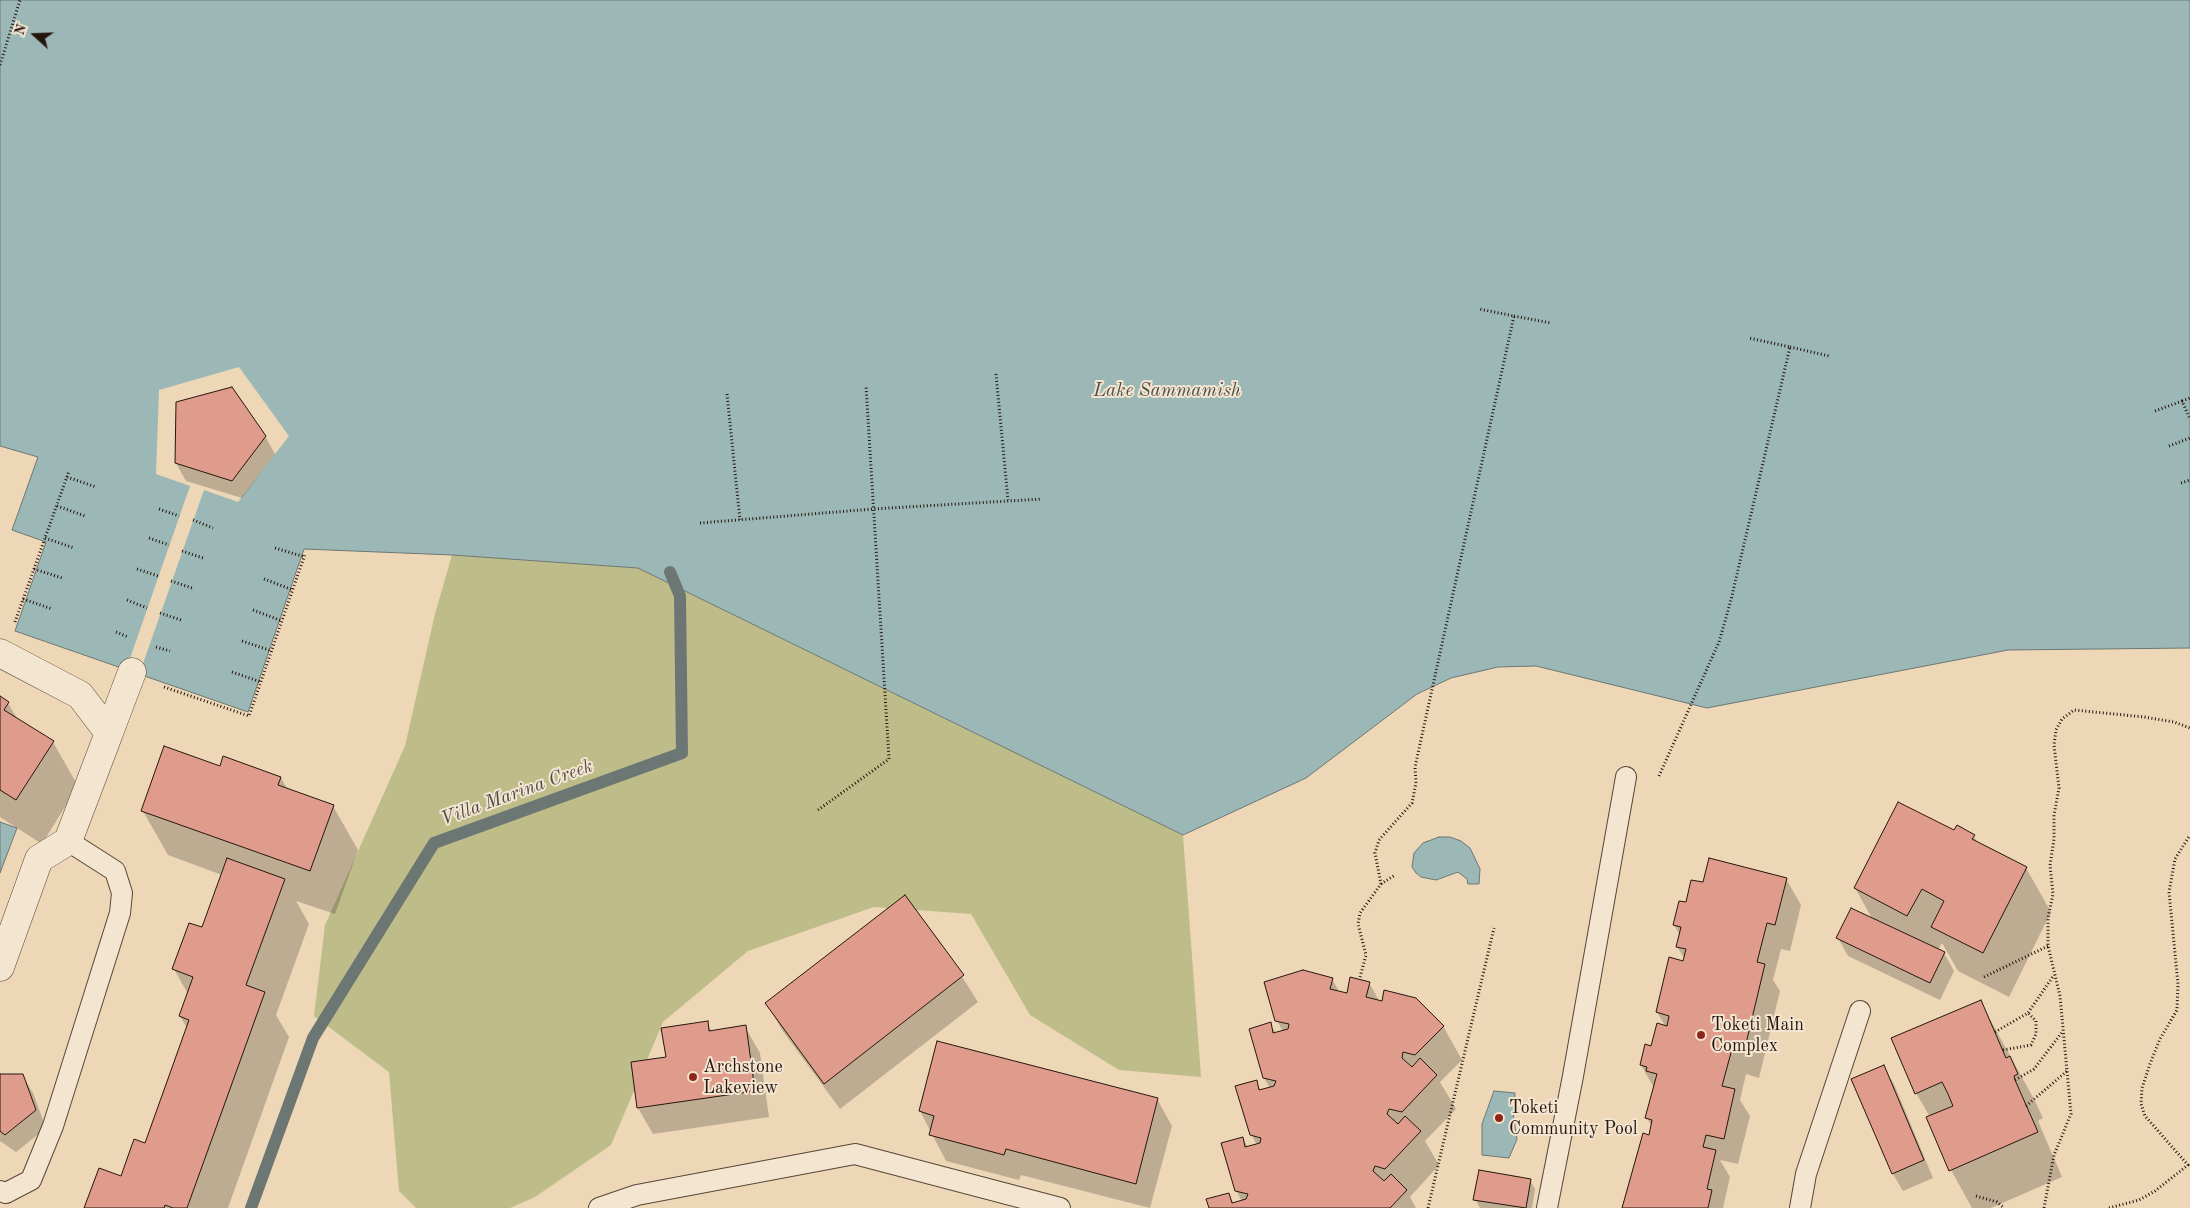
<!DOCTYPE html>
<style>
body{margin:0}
#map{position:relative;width:2190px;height:1208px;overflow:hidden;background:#edd7b7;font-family:"Old Standard TT",serif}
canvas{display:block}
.north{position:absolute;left:10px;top:10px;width:50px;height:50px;-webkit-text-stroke:4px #f3e5d0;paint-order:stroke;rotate:290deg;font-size:14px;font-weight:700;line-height:20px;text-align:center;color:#25150e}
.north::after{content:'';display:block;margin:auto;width:18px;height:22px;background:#25150e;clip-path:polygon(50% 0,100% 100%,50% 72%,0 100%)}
</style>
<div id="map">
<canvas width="2190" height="1208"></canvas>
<div class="north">N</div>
</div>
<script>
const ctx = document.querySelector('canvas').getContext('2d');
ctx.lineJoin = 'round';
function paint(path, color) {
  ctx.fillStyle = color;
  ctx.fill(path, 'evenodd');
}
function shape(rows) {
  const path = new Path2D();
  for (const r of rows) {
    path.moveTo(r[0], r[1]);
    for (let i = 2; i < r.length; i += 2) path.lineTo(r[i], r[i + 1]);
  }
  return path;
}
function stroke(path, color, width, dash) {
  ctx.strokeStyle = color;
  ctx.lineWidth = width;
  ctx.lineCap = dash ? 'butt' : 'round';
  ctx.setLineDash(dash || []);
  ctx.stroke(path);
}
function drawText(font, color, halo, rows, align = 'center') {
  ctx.font = font + ' "Old Standard TT",serif';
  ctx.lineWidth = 4;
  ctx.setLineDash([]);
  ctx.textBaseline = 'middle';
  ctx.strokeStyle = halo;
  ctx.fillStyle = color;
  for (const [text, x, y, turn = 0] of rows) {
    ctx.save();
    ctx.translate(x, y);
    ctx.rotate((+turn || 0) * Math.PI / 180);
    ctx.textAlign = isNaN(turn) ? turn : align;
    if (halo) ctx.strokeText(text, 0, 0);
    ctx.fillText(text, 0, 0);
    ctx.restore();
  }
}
const green = shape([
 [452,555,638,568,1183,835,1201,1077,1119,1070,1030,1015,971,914,874,907,748,951,663,1022,611,1145,535,1197,510,1208,416,1208,399,1191,389,1072,314,1016,325,925,405,746,435,614]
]);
const water = shape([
 [0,0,2190,0,2190,648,2008,650,1707,708,1536,666,1498,667,1451,678,1417,694,1306,778,1183,835,638,568,452,555,304,549,248,712,15,631,46,542,12,530,38,457,0,446,0,0],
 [0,822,17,828,0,873,0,822],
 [1439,837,1450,837,1461,841,1470,848,1480,869,1479,884,1468,884,1467,879,1458,872,1436,880,1421,877,1416,873,1412,867,1414,853,1423,843,1439,837],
 [1494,1091,1515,1093,1513,1113,1517,1139,1509,1158,1482,1155,1482,1124,1494,1091]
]);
const pier = shape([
 [239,367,289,436,238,502,204,490,139,675,126,670,190,486,156,474,159,390]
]);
const shadow = shape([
 [265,436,275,454,242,498,186,481,176,463],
 [0,698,8,703,18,720,53,742,78,786,42,844,0,817],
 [220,767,281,778,288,790,333,806,358,850,335,914,296,901,309,924,276,1015,289,1037,228,1208,85,1208,121,1178,145,1144,187,1028,180,1016,188,994,174,969,203,929,222,875,168,855,143,811],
 [1955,832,1974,836,1978,844,2026,868,2051,912,2009,997,1958,971,1942,943,1938,950,1944,953,1954,971,1940,1000,1848,956,1838,938,1873,920,1855,888],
 [1786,879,1801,905,1790,951,1781,949,1773,980,1780,991,1759,1078,1746,1074,1740,1100,1750,1116,1738,1164,1720,1160,1730,1177,1723,1208,1624,1208,1652,1127,1647,1118,1654,1088,1641,1065,1665,1026,1657,1012,1685,959,1677,947,1680,935,1674,925,1687,904,1704,884],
 [905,896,938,939,978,1002,840,1109,782,1030,767,1004],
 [1332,979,1340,993,1348,994,1369,983,1380,1002,1443,1026,1462,1060,1440,1082,1456,1109,1425,1141,1439,1165,1410,1197,1416,1208,1210,1208,1229,1194,1234,1204,1242,1202,1236,1190,1243,1138,1248,1147,1257,1145,1251,1134,1256,1082,1261,1091,1270,1088,1264,1078,1270,1024,1276,1033,1283,1032,1277,1020],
 [1980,1001,2035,1101,2043,1118,2038,1121,2062,1177,1991,1208,1972,1208,1951,1170,1930,1117,1916,1093],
 [707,1022,712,1032,745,1027,760,1053,769,1117,653,1134,638,1108,667,1058],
 [1883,1066,1894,1084,1933,1178,1903,1191,1893,1174],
 [0,1075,22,1075,33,1093,46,1128,16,1152,0,1141],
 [1157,1099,1172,1126,1150,1208,1021,1175,1019,1180,946,1161,920,1111],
 [1530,1181,1535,1189,1532,1208,1480,1208,1475,1199]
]);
const stream = shape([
 [251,1208,313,1038,434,843,682,753,680,596,670,572]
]);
const building = shape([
 [232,387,266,436,232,481,175,463,176,402,232,387],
 [0,696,9,702,4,710,54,741,16,800,0,790,0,696],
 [164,746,220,766,223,756,281,777,278,785,334,805,310,871,141,811,164,746],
 [1898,802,1954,830,1957,825,1975,835,1972,839,2027,867,1983,953,1931,927,1944,901,1922,889,1907,916,1854,888,1898,802],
 [227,858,285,879,246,985,265,992,187,1208,173,1208,165,1205,164,1208,84,1208,99,1168,121,1176,134,1139,145,1143,189,1020,179,1016,193,977,172,969,189,923,202,927,227,858],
 [1709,858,1787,878,1775,925,1767,923,1757,962,1765,964,1744,1052,1732,1049,1722,1086,1735,1089,1724,1139,1706,1135,1703,1147,1716,1150,1707,1189,1712,1190,1708,1208,1622,1208,1643,1133,1649,1135,1652,1120,1645,1118,1657,1074,1646,1071,1647,1067,1640,1065,1645,1044,1651,1046,1657,1023,1667,1026,1669,1016,1656,1012,1669,957,1683,961,1686,949,1676,947,1681,927,1673,925,1679,901,1686,902,1691,880,1703,882,1709,858],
 [905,895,964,975,824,1084,765,1003,905,895],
 [1851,908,1945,952,1930,983,1836,938,1851,908],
 [1303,970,1333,978,1330,989,1347,993,1350,977,1370,982,1366,997,1382,1001,1384,990,1416,998,1444,1026,1415,1055,1403,1052,1402,1058,1412,1067,1420,1058,1437,1075,1402,1112,1389,1109,1387,1114,1398,1124,1405,1116,1421,1131,1385,1169,1375,1166,1373,1171,1384,1181,1391,1174,1407,1190,1390,1208,1209,1208,1206,1199,1229,1193,1232,1203,1246,1199,1248,1194,1235,1191,1221,1143,1243,1137,1245,1147,1260,1143,1261,1138,1250,1135,1235,1086,1257,1080,1259,1090,1274,1086,1276,1081,1263,1078,1249,1029,1271,1022,1273,1033,1288,1029,1289,1024,1275,1021,1264,982,1303,970],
 [1981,1000,2006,1058,2010,1056,2018,1074,2014,1076,2015,1080,2038,1132,1949,1171,1926,1117,1953,1106,1948,1094,1942,1082,1915,1094,1891,1038,1981,1000],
 [708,1021,709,1031,746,1025,755,1091,637,1108,631,1062,666,1057,661,1028,708,1021],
 [937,1041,1158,1098,1136,1184,1006,1149,1004,1155,929,1135,934,1116,919,1111,937,1041],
 [1884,1065,1924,1160,1892,1174,1851,1079,1884,1065],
 [0,1074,23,1074,36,1110,5,1135,0,1131,0,1074],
 [1479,1170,1531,1179,1526,1208,1473,1200,1479,1170]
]);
const path = shape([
 [0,65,20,0],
 [1514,316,1551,323],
 [1790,347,1829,356],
 [996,374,1008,500],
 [727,394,740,520],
 [2182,401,2190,398],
 [2155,411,2182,401,2190,419],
 [2169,446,2190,438],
 [67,477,96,487],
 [2181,483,2190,480],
 [57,506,85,516],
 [159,509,179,516],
 [193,520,213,528],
 [700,523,873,509,1042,499],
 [45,538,74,548],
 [149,538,169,545],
 [275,548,305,557],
 [182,551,203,558],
 [34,569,62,578],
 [137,569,158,576],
 [264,579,293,590],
 [171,581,192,588],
 [23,599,52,609],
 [127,600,147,608],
 [253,610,282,621],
 [160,613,181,620],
 [15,622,69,471],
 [116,632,128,637],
 [242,641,272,651],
 [156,647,170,651],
 [232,672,261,682],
 [164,687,249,716,305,554],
 [1659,776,1719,642,1731,600,1790,347,1749,338],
 [818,810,889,759,866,386],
 [1381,884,1395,875],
 [1360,977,1366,955,1358,924,1360,913,1381,884,1375,853,1379,840,1412,803,1416,783,1415,767,1514,316,1479,309],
 [1984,977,2048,946],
 [1995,1032,2028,1013,2054,975],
 [2003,1050,2031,1045,2036,1034,2036,1021,2028,1013],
 [2015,1080,2034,1069,2063,1031],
 [2026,1106,2067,1071],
 [1976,1196,1997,1202,2004,1208],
 [1428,1208,1494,928],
 [2044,1208,2054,1155,2071,1114,2060,996,2048,946,2048,918,2053,894,2050,865,2054,839,2054,815,2059,788,2054,745,2056,730,2062,719,2074,710,2144,717,2174,722,2190,728],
 [2109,1208,2139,1200,2155,1191,2188,1165,2145,1116,2141,1104,2142,1088,2150,1064,2160,1039,2177,1010,2178,984,2169,892,2175,859,2190,835]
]);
const lane = shape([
 [0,1191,6,1193,31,1180,53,1126,120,913,122,893,115,871,68,841],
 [599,1208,637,1195,855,1154,1060,1208],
 [1547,1208,1573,1076,1626,777],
 [1800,1208,1806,1174,1860,1011]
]);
const street = shape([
 [0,653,80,695,109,733,68,841,39,859,0,967],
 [109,733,132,672]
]);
const markers = [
 [1701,1035,5,"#8f2418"],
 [693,1077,5,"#8f2418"],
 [1499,1118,5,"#8f2418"]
];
const poiNames = [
 ["Toketi Main",1711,1025],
 ["Complex",1711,1046],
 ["Archstone",703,1067],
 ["Lakeview",703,1088],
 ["Toketi",1509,1108],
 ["Community Pool",1509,1129]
];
const waterNames = [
 ["Lake Sammamish",1167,391],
 ["Villa Marina Creek",517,793,-20]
];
paint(green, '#bebd8a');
paint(water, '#9bb8b6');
stroke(water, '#6c7773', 1);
paint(pier, '#edd7b7');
paint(shadow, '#0003');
stroke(stream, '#6c7773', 12);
paint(building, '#df9c8c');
stroke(building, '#25150e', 1);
stroke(lane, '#574638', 22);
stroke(street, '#574638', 29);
stroke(path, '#25150e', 3, [1, 2.5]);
stroke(lane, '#f3e5d0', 20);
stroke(street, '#f3e5d0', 28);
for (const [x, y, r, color] of markers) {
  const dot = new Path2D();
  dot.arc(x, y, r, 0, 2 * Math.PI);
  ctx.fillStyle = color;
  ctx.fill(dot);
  stroke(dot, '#f3e5d0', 2);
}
drawText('18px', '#25150e', '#f3e5d0', poiNames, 'left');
drawText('italic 19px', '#4e4e49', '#f3e5d0', waterNames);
</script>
